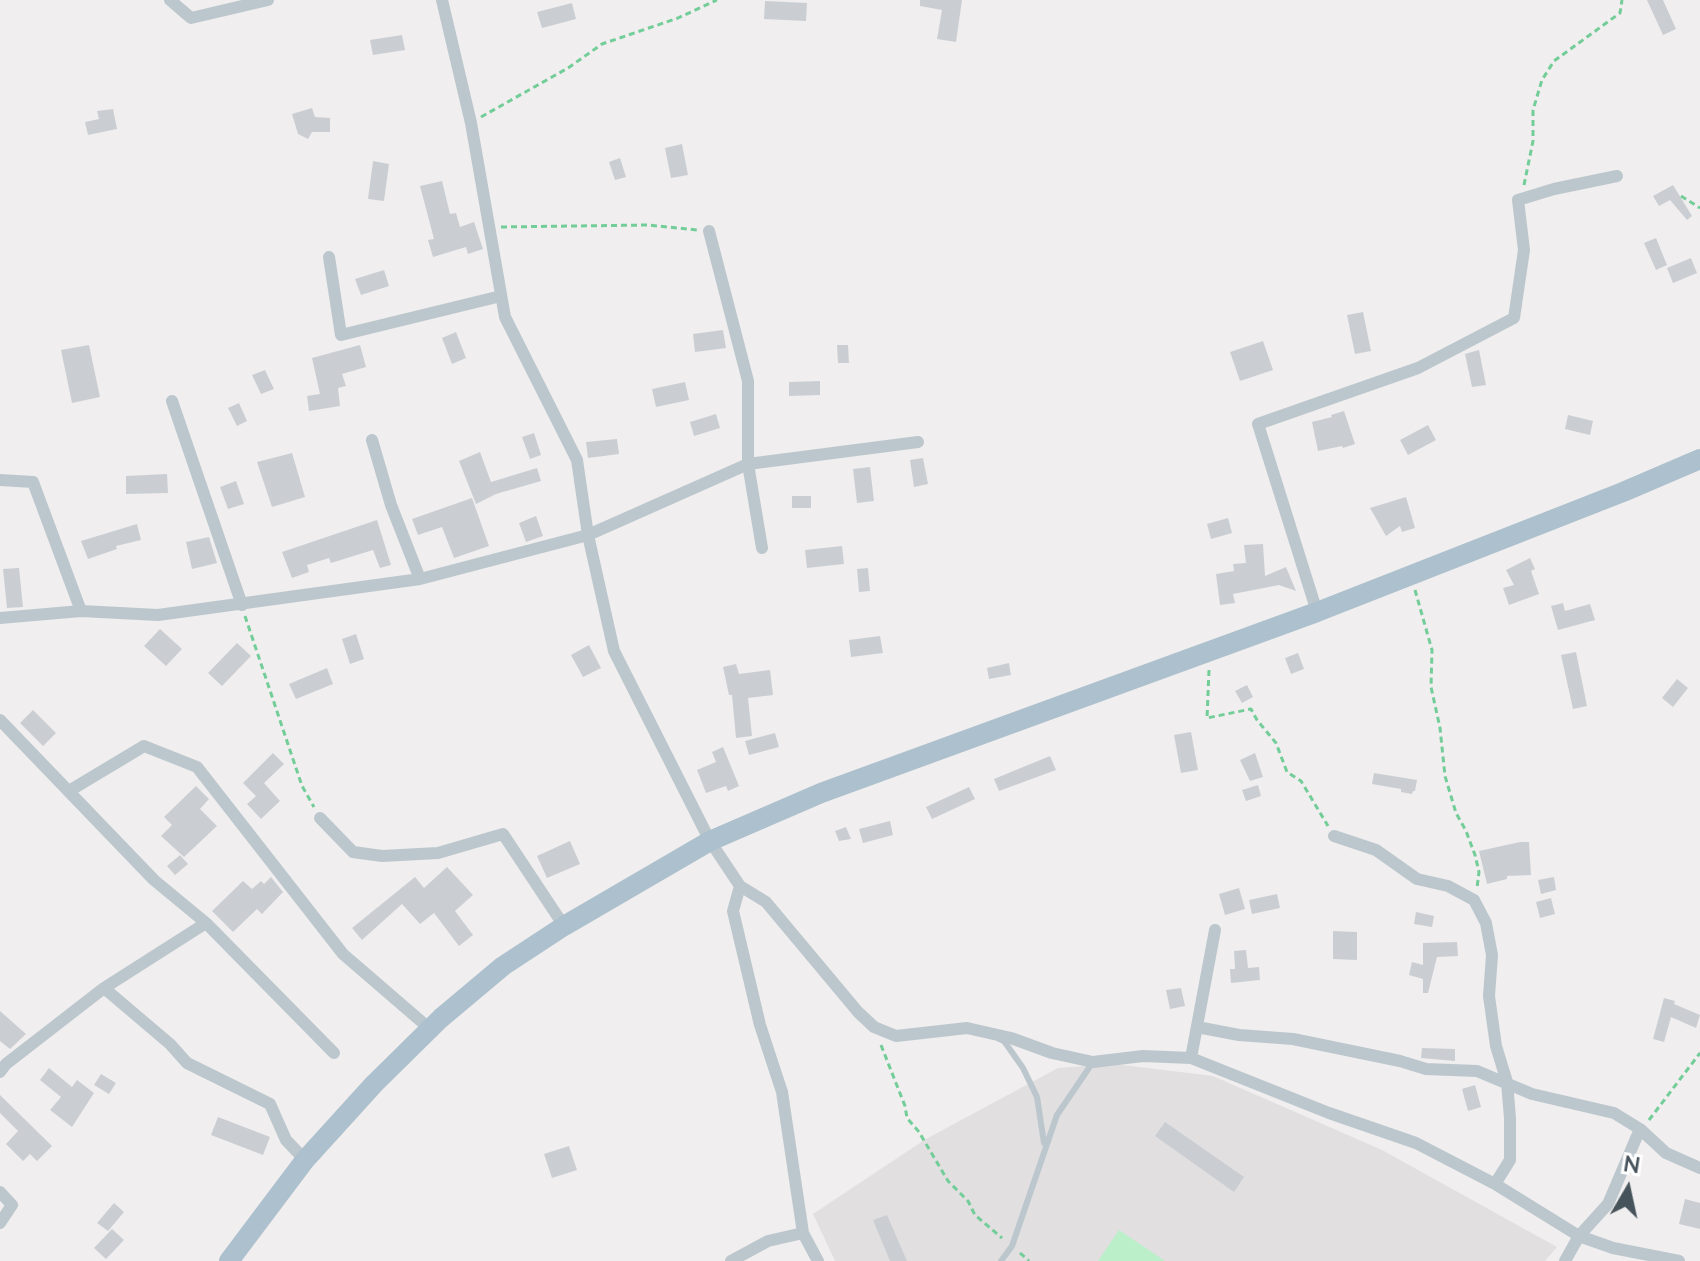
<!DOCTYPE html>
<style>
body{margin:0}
#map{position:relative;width:1700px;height:1261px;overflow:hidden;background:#f0eeee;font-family:"Nunito Sans",sans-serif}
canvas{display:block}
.north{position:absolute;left:1588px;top:1149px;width:80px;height:80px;-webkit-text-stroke:6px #fff;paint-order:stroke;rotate:9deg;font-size:22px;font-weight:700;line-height:32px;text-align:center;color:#46535b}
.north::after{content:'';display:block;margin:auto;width:28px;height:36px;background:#46535b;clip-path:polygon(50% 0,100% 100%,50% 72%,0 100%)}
</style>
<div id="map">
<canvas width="1700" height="1261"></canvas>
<div class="north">N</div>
</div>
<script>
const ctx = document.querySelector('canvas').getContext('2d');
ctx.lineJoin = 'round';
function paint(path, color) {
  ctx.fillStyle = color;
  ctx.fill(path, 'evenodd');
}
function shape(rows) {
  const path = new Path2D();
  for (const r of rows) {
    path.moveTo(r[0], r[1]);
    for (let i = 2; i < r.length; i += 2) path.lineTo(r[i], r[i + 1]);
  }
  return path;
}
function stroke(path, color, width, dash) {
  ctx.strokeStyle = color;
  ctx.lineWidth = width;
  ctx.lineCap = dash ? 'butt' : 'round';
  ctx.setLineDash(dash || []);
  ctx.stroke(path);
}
const education = shape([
 [1114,1064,1213,1076,1382,1150,1557,1247,1545,1261,835,1261,813,1214,926,1139,1058,1068]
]);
const green = shape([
 [1119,1230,1165,1261,1098,1261]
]);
const building = shape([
 [920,0,962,0,956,42,937,39,942,10,920,6],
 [1647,0,1663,0,1676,29,1663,35],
 [765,1,807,3,806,21,764,19],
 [572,3,576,19,542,28,537,12],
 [402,35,405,50,373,55,370,40],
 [312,108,315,117,330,118,330,132,312,132,308,139,298,134,292,114],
 [113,109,117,129,88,135,85,122,99,119,97,111],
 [682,144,688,175,671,178,665,148],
 [620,158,626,177,615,180,609,162],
 [373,161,389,164,384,201,368,199],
 [442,181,450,214,456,213,460,227,474,222,483,249,468,254,466,247,433,257,428,240,434,239,420,186],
 [1673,185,1692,216,1687,220,1670,200,1659,206,1653,196],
 [1656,238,1667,265,1656,270,1644,243],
 [1691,258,1697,273,1673,283,1667,268],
 [384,270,389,286,361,295,355,279],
 [1363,312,1371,351,1355,354,1347,315],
 [723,330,726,348,695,352,693,334],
 [456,332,466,358,452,364,442,338],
 [1263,341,1273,370,1240,381,1230,352],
 [89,345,100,397,72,403,61,350],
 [360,345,366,367,342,374,346,386,338,388,340,406,309,411,307,396,320,394,312,358],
 [837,345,848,345,849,363,838,363],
 [1479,350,1486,385,1472,387,1465,354],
 [265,370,274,389,261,394,252,375],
 [820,381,820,395,789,396,789,382],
 [685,382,689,400,656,407,652,389],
 [239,403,247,421,237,426,228,408],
 [1344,411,1355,444,1343,448,1342,446,1318,451,1312,422,1332,417,1331,415],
 [716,414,720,428,694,436,690,422],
 [1568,415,1593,421,1590,435,1565,429],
 [1428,425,1436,440,1408,455,1400,440],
 [534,433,541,455,530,459,522,437],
 [617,439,619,454,588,458,586,442],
 [480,452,491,482,537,468,541,481,496,494,476,504,459,461],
 [292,453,305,497,272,507,257,462],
 [923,458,928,484,914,487,910,460],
 [870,467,874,501,857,503,853,469],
 [167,474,168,493,126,494,126,476],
 [236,481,244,504,228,509,220,487],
 [792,496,811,496,811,508,792,508],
 [1406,497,1415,528,1402,532,1400,526,1386,536,1370,508],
 [472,498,489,546,454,558,442,527,418,535,412,519],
 [536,516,543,536,526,542,519,523],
 [1228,518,1232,533,1211,539,1207,524],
 [377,520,391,565,380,568,373,550,331,563,329,558,307,565,309,572,292,578,282,552],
 [137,524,141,540,116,546,117,549,88,559,81,541],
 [209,537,217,563,192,569,186,542],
 [1263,544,1265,576,1286,567,1296,591,1279,585,1233,594,1235,603,1220,605,1216,574,1234,571,1233,564,1246,563,1244,545],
 [842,546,844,564,807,568,805,550],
 [1530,558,1535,569,1531,571,1539,594,1509,605,1503,588,1514,585,1506,570],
 [19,568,23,607,7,608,3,569],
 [868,568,870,591,859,592,857,569],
 [1563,603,1565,611,1590,604,1595,620,1558,630,1551,606],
 [160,629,182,649,166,666,144,646],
 [356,634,364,659,350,664,342,639],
 [880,636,883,653,851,657,849,640],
 [237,643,251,656,222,686,208,673],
 [589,645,601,668,583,677,571,655],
 [1576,652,1587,706,1573,709,1561,655],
 [1298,653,1304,669,1291,674,1285,658],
 [1009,663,1011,675,989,679,987,668],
 [736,664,739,674,770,670,773,695,748,698,752,736,736,738,732,695,729,695,723,667],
 [327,668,333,684,296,699,289,684],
 [1677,679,1688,688,1673,707,1662,698],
 [1247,685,1253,697,1242,703,1235,691],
 [33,710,56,733,43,746,20,723],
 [1191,732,1198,770,1181,773,1174,735],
 [775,733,779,747,749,755,745,741],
 [723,747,739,786,728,791,726,786,706,793,697,770,716,762,712,752],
 [273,753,284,764,264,783,280,801,261,819,247,804,256,796,243,783],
 [1255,753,1263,777,1250,781,1240,760],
 [1050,756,1056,770,999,791,994,779],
 [1374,773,1417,780,1415,791,1413,791,1412,794,1401,792,1401,789,1372,784],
 [1258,785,1261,796,1246,801,1242,790],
 [196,786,209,799,200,809,217,826,184,857,161,836,172,825,164,817],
 [969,787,975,799,932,819,926,807],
 [890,821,893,835,863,843,859,829],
 [846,827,851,839,839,841,835,831],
 [570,841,580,864,547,878,537,856],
 [1520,842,1529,842,1531,875,1507,876,1507,879,1487,884,1479,851],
 [180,855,188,864,175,875,167,866],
 [447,867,473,895,455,911,473,935,459,946,434,913,420,924,402,904,362,940,352,928,415,877,424,888],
 [271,877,283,892,262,914,257,909,233,932,212,911,243,881,252,889,261,881,264,884],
 [1554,877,1556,890,1541,894,1538,880],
 [1239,888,1245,909,1225,915,1219,894],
 [1277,894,1280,908,1252,914,1249,900],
 [1551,898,1555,914,1540,918,1536,902],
 [1416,912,1434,916,1432,927,1414,924],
 [1333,931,1357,932,1357,960,1333,959],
 [1457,942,1458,956,1437,957,1428,993,1423,993,1423,979,1409,975,1412,962,1423,965,1423,943],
 [1246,950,1248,968,1259,967,1260,980,1231,983,1230,969,1235,969,1234,951],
 [1181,988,1185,1006,1170,1009,1166,990],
 [1664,998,1675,1001,1674,1004,1700,1015,1696,1028,1671,1017,1664,1042,1653,1039],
 [0,1011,26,1034,10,1049,0,1041],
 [1422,1048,1455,1049,1455,1061,1421,1058],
 [49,1068,72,1087,77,1080,94,1093,72,1127,50,1110,61,1097,40,1080],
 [101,1074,116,1083,109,1094,94,1085],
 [1475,1085,1481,1107,1468,1111,1462,1089],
 [0,1095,52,1146,37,1161,30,1154,23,1161,6,1144,18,1131,0,1113],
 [218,1117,270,1137,263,1155,211,1135],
 [1165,1122,1244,1177,1234,1192,1155,1136],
 [569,1146,577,1170,552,1178,544,1154],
 [1685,1199,1700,1203,1700,1229,1679,1224],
 [114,1203,124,1212,108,1231,97,1223],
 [887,1215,907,1261,890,1261,873,1220],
 [112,1229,124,1240,106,1259,94,1248]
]);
const path = shape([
 [481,117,568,68,602,44,678,18,717,0],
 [1524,185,1533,141,1533,110,1542,80,1554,61,1620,13,1622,0],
 [1681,196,1700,208],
 [501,227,648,225,697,230],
 [1415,590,1432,650,1431,687,1440,728,1445,776,1456,813,1466,831,1475,855,1479,872,1477,888],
 [245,616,302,786,314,807],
 [1209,670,1207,718,1251,709,1257,720,1276,743,1287,772,1301,781,1328,826],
 [881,1045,905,1106,907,1118,919,1132,948,1181,968,1201,975,1215,1002,1238],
 [1649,1120,1700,1053],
 [1020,1253,1029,1261]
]);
const lane = shape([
 [999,1039,1004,1041,1023,1068,1037,1097,1044,1143],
 [1001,1261,1012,1246,1057,1115,1093,1062]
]);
const street = shape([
 [170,0,191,18,268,0],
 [442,0,471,123,505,317,577,460,588,535,614,651,710,841,740,886,766,902,858,1012,874,1027,896,1036,967,1028,1011,1038,1052,1053,1093,1062,1143,1056,1191,1058,1329,1113,1416,1143,1495,1184,1579,1236,1613,1248,1679,1261],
 [709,231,748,381,748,464,762,548],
 [329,257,341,335,501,296],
 [172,401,242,605],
 [372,440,391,505,420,579],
 [0,480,33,482,81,611],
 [1317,612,1258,424,1418,368,1514,318,1524,250,1518,200,1554,189,1617,176],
 [0,618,81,611,158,615,420,579,588,535,748,464,918,442],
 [0,720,154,880,206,923,334,1053],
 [69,791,144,746,197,767,343,954,430,1029],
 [320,818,353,852,382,856,438,853,503,834,564,926],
 [1334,836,1376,850,1417,879,1448,886,1474,900,1486,923,1492,955,1489,996,1496,1046,1507,1082,1510,1118,1510,1160,1495,1184],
 [740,886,733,911,760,1025,782,1092,803,1233,818,1261],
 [104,988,170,1044,187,1063,270,1104,286,1140,305,1160],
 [1197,1027,1239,1035,1293,1039,1400,1061,1426,1069,1477,1071,1532,1094,1614,1113,1640,1129,1666,1153,1700,1168],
 [1191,1058,1215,930],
 [0,1072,6,1064,104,988,206,923],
 [0,1192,12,1205,0,1223],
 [731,1261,768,1241,803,1233],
 [1565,1261,1579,1236,1608,1204,1640,1129]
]);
const primary = shape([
 [229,1261,305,1160,374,1084,441,1018,503,966,564,926,710,841,821,793,1317,612,1623,492,1700,459]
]);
paint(education, '#e1dfe0');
paint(green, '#bbefca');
paint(building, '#caced3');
stroke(path, '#73cd98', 3, [6, 4]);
stroke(lane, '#bcc7cd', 6);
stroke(street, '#bcc7cd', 12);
stroke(primary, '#adc0cd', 20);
</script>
